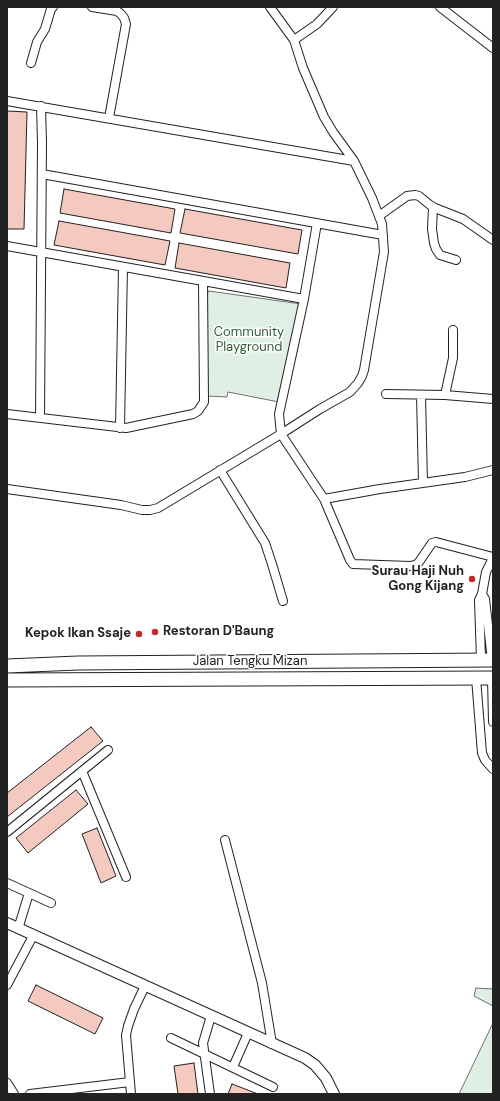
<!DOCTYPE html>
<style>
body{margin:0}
#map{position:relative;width:500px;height:1101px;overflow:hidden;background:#fff;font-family:"DM Sans",sans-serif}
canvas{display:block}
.frame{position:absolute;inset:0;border:8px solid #222;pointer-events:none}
</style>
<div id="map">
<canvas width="500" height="1101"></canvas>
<div class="frame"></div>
</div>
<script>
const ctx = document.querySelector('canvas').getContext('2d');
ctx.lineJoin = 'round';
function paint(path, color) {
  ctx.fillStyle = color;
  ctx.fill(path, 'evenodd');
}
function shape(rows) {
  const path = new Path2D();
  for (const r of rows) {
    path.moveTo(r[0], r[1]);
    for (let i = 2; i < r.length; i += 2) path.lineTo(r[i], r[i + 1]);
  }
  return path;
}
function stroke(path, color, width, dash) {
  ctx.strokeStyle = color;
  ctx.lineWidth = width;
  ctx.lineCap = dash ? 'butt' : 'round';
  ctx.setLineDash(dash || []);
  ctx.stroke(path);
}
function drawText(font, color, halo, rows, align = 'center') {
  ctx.font = font + ' "DM Sans",sans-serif';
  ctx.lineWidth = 3;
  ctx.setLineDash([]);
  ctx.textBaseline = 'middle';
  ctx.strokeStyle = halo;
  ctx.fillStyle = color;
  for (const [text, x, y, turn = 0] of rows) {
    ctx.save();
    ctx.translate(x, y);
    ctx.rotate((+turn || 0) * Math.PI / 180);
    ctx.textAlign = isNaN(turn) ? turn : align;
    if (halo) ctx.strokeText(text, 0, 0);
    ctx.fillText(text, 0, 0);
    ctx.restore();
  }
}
const green = shape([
 [209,291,301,304,279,402,228,392,227,397,206,396,206,295,209,291],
 [476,988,493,989,493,1006,474,996,476,988],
 [493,1023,493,1094,459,1094,493,1023]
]);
const building = shape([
 [7,111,27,112,24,229,7,229,7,111],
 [64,189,175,209,171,233,60,213,64,189],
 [185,209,302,230,298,254,180,233,185,209],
 [59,221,170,241,165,265,54,245,59,221],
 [179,243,290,263,286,288,175,268,179,243],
 [91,727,103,741,7,817,7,793,91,727],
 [76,790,88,804,28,853,16,838,76,790],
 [97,828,116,876,101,883,82,834,97,828],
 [36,985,103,1018,95,1034,28,1001,36,985],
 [194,1063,198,1094,178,1094,174,1066,194,1063],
 [232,1084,258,1094,228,1094,232,1084]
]);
const minor = shape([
 [92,7,117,11,121,14,124,18,126,24,109,118],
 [270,7,294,40,317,24,333,7],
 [440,7,493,48],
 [294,40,303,68,324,117,333,132,354,161],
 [31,63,37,42,45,29,51,9,53,7],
 [7,101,354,161,372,198,382,224,384,252,364,370,362,376,358,383,350,392,320,409,281,434,158,508,150,510,142,510,121,505,7,489],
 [42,174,383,235],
 [433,207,432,229,434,243,436,249,440,255,456,260],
 [379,216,407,196,415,195,419,196,430,205,435,208,463,219,493,240],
 [317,223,304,299,279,414,281,434,324,499,350,560,353,564,410,566,416,565,419,562,432,543,436,542,493,557],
 [7,246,304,299],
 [386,394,445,395,493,399],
 [421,395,423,483],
 [445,395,453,358,453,330],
 [7,414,126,428,193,414,198,411,204,402,203,282],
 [40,418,42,143,41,106],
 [120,428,123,267],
 [220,470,265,543,272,564,283,601],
 [324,499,380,489,465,477,493,470],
 [482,594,485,599,492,660],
 [481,660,479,600,482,594,486,572,493,558],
 [476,678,482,753,485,760,493,769],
 [492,678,493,722],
 [82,771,126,877],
 [7,832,108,750],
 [225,840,262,983,272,1044],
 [7,883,51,903],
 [18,929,29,893],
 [7,985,33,936],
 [171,1038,273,1087],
 [233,1067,248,1033],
 [7,1083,14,1094],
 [30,1094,130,1082],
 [131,1094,126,1035,128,1026,134,1009,145,986],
 [210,1094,203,1043,211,1016]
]);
const tertiary = shape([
 [7,923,305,1058,315,1065,326,1078,334,1094]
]);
const trunk = shape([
 [7,666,78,663,493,660],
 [7,680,493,678]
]);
const markers = [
 [472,579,4,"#c62828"],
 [155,632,4,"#c62828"],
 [139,634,4,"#c62828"]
];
const parkNames = [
 ["Community",249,333],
 ["Playground",249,348]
];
const poiNames = [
 ["Surau Haji Nuh",464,572],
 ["Gong Kijang",464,587],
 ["Restoran D'Baung",163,632,"left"],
 ["Kepok Ikan Ssaje",131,634]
];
const streetNames = [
 ["Jalan Tengku Mizan",250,662]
];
paint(green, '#e0efe3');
stroke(green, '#6f6f6f', 1);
paint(building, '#f3c9c0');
stroke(building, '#222', 1);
stroke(minor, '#222', 10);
stroke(tertiary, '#222', 12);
stroke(trunk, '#222', 15);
stroke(minor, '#fff', 8);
stroke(tertiary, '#fff', 10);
stroke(trunk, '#fff', 13);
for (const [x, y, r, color] of markers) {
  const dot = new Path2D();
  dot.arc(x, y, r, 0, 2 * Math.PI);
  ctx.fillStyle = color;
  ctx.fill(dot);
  stroke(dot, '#fff', 1.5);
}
drawText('13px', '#2f5e38', '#fff', parkNames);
drawText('bold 13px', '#222', '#fff', poiNames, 'right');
drawText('13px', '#222', '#fff', streetNames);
</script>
